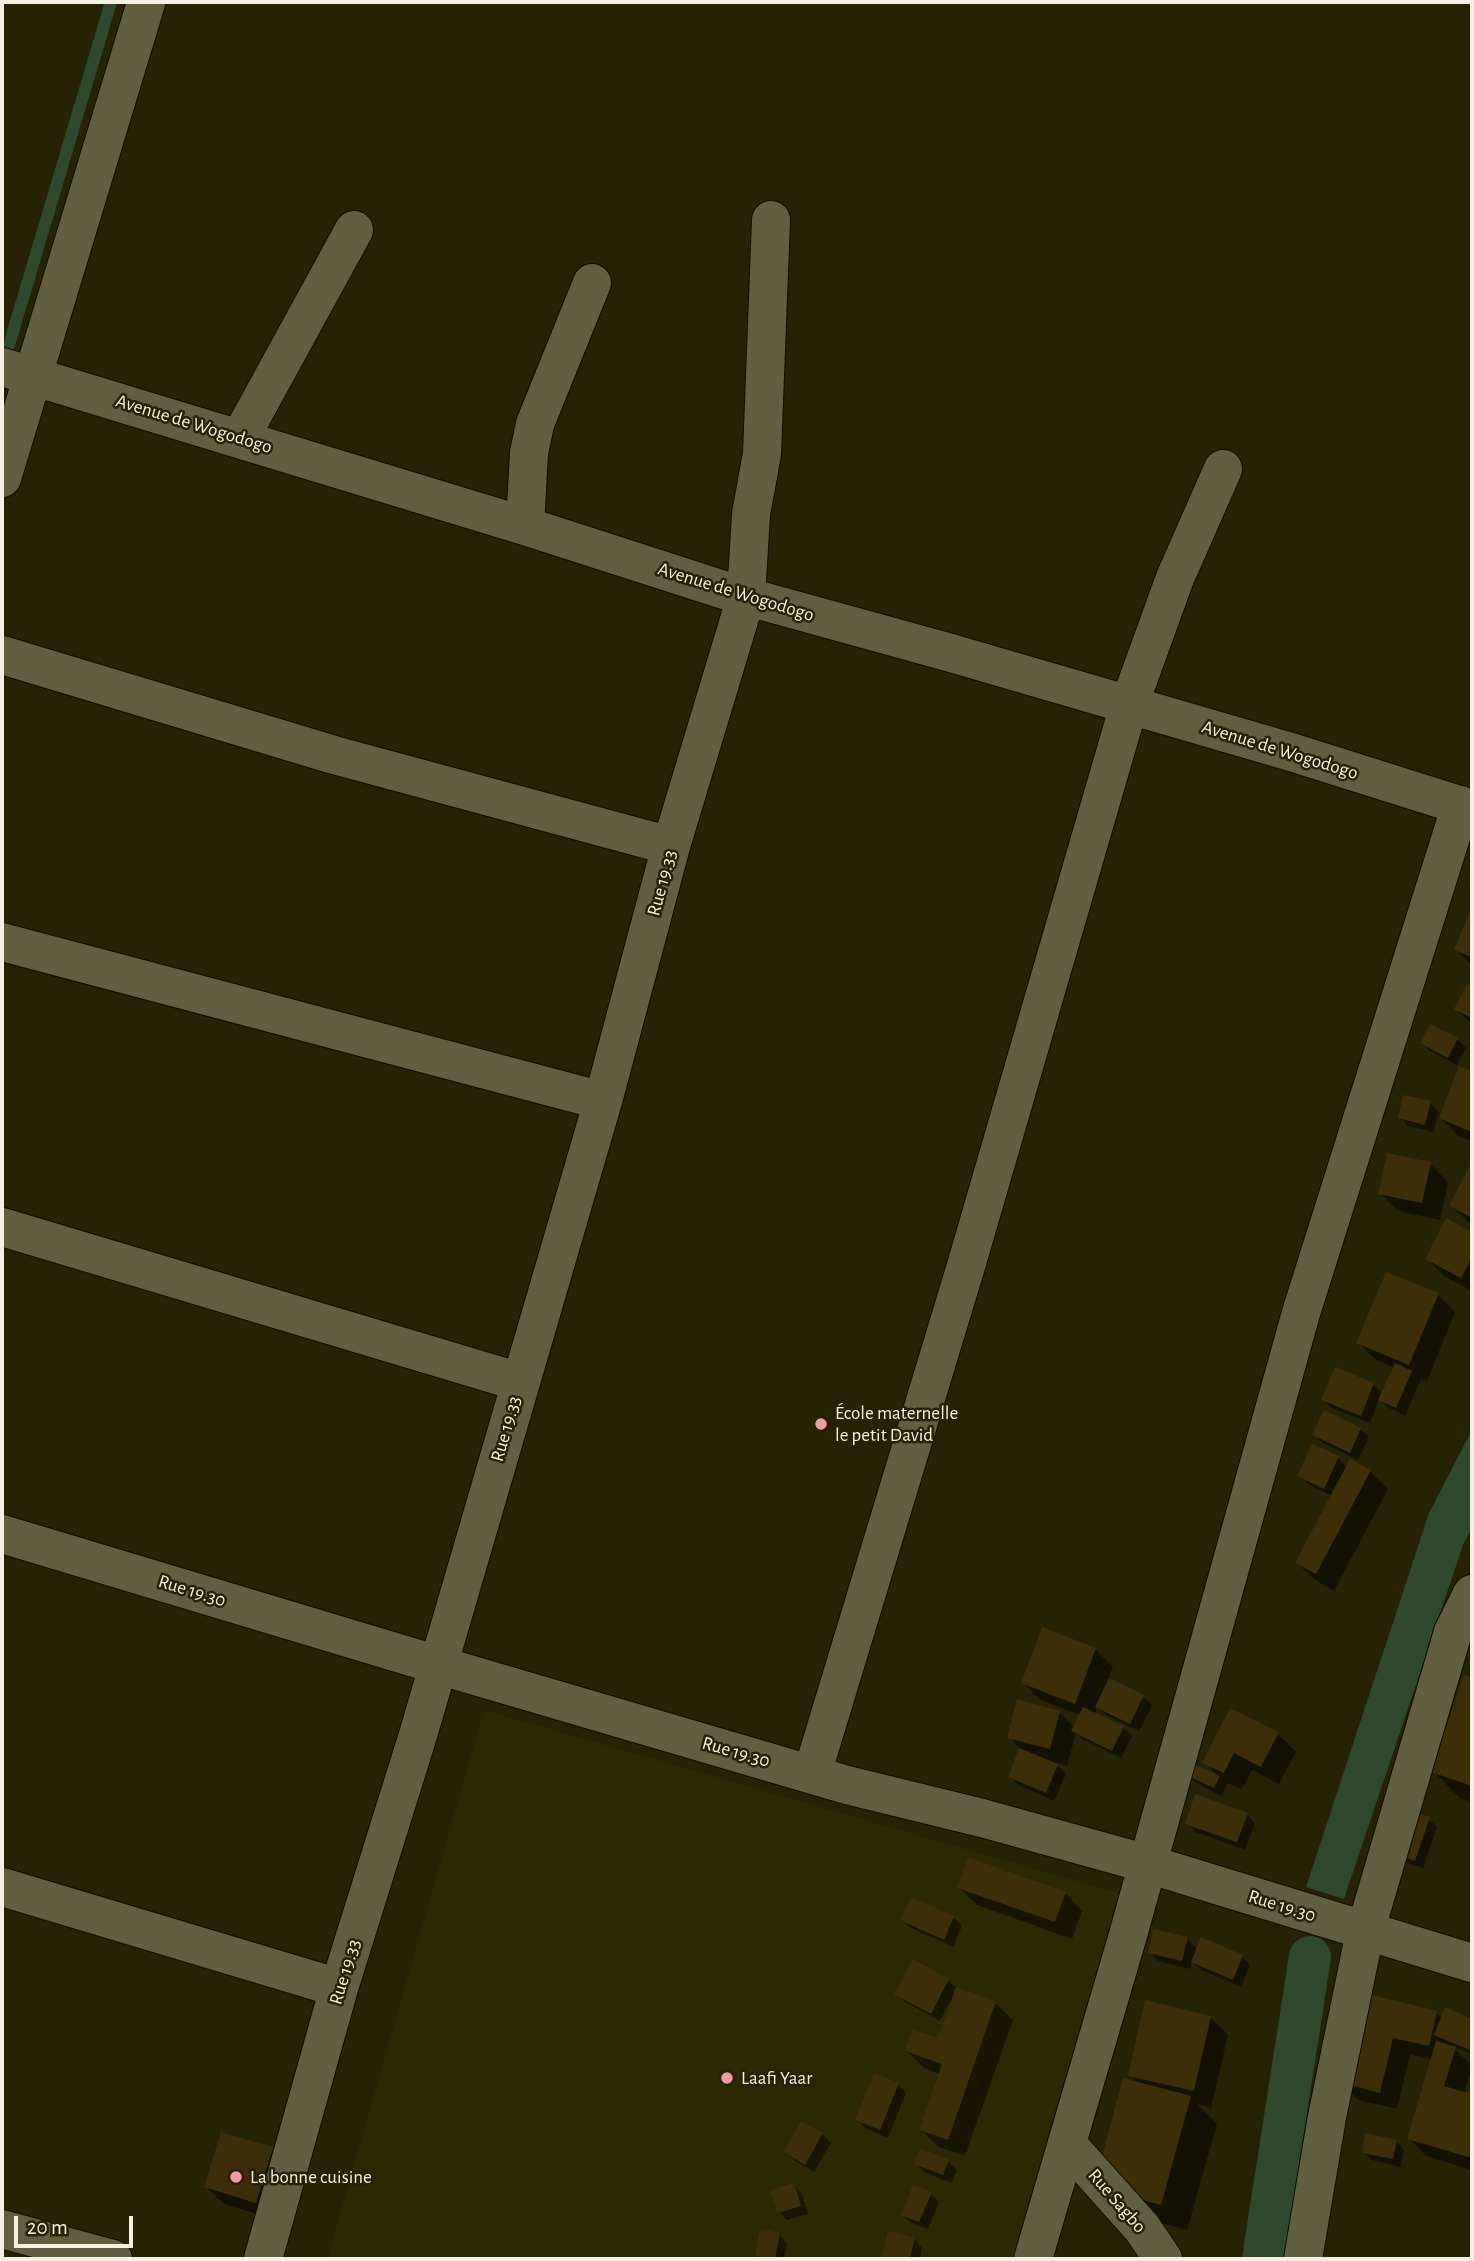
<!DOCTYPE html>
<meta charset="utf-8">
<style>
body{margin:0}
#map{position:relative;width:1474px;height:2261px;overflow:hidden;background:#252304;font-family:"Alegreya Sans",sans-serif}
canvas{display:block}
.frame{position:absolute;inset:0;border:4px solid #f3f2e0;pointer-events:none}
.scale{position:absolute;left:14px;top:2216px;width:119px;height:32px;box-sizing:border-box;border:4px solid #f3f2e0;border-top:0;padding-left:9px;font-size:21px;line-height:24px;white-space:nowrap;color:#f3f2e0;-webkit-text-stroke:5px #252304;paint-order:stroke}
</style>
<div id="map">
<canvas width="1474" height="2261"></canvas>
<div class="frame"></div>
<div class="scale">20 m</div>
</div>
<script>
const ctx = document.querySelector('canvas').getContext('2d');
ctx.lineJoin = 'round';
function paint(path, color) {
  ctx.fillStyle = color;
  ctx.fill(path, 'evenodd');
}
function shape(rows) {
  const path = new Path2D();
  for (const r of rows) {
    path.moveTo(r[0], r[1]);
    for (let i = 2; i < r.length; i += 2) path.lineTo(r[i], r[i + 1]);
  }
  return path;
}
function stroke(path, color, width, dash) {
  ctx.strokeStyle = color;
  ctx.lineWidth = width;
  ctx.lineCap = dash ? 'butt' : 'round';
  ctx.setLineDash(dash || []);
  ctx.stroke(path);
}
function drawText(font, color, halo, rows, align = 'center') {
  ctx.font = font + ' "Alegreya Sans",sans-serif';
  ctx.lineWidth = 5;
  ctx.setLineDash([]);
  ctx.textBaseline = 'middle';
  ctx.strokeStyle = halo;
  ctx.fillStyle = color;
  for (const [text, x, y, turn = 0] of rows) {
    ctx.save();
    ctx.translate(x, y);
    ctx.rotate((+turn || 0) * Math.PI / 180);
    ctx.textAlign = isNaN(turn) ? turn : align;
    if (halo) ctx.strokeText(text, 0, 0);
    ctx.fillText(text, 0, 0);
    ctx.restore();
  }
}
const built = shape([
 [484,1710,1128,1896,1024,2259,327,2259]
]);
const water = shape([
 [1472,1430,1472,1527,1463,1545,1344,1899,1306,1887,1429,1513]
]);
const shadow = shape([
 [1472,911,1472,966,1456,949],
 [1467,986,1472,988,1472,1024,1456,1009],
 [1457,1039,1466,1048,1457,1065,1430,1051,1422,1043],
 [1460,1068,1472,1073,1472,1141,1458,1136,1441,1118],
 [1430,1103,1438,1111,1434,1132,1408,1126,1400,1117],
 [1430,1164,1448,1182,1440,1220,1398,1211,1380,1193],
 [1472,1165,1472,1225,1451,1206],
 [1447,1221,1472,1234,1472,1291,1444,1276,1427,1258],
 [1438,1295,1455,1312,1427,1381,1421,1379,1405,1416,1389,1408,1379,1399,1370,1423,1332,1408,1323,1400,1373,1384,1383,1394,1395,1368,1376,1360,1358,1343],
 [1360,1429,1369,1437,1358,1460,1323,1443,1314,1435],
 [1338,1458,1347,1467,1370,1471,1388,1489,1334,1591,1315,1580,1297,1563,1332,1496,1308,1484,1300,1476],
 [1095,1649,1113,1667,1108,1679,1143,1697,1152,1705,1139,1731,1106,1715,1097,1707,1095,1714,1123,1727,1132,1736,1121,1758,1082,1739,1076,1733,1067,1766,1053,1762,1066,1774,1054,1801,1018,1785,1010,1777,1021,1749,1009,1737,1059,1712,1075,1728,1081,1715,1040,1700,1023,1682],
 [1466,1677,1472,1679,1472,1802,1460,1798,1433,1771],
 [1231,1710,1278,1734,1296,1752,1279,1784,1252,1770,1242,1789,1228,1783,1222,1796,1196,1783,1188,1775,1219,1777,1205,1763],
 [1247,1815,1255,1823,1245,1850,1196,1832,1187,1823],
 [1429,1819,1437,1827,1423,1868,1393,1858],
 [959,1888,1065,1893,1082,1911,1072,1939,977,1905],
 [953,1917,962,1926,953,1947,911,1928,902,1920],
 [1187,1939,1198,1950,1242,1956,1250,1965,1241,1987,1201,1970,1192,1961,1190,1969,1158,1961,1150,1952],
 [948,1980,958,1989,995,2003,1013,2020,965,2156,938,2147,921,2129,940,2074,924,2068,907,2051,939,2040,952,2002,950,2001,940,2021,905,2002,897,1994],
 [1361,1994,1436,2013,1443,2019,1446,2010,1472,2021,1472,2055,1452,2046,1472,2066,1464,2094,1469,2095,1472,2085,1472,2170,1426,2156,1409,2138,1432,2060,1410,2054,1397,2109,1358,2100,1340,2082],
 [1210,2017,1228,2035,1211,2108,1197,2104,1217,2124,1187,2230,1122,2213,1138,2084,1130,2075],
 [898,2084,906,2093,888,2138,865,2128,857,2119],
 [822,2134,831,2143,814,2172,794,2160,786,2152],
 [1396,2142,1404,2150,1401,2167,1372,2160,1363,2152],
 [272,2149,289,2166,274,2219,224,2204,206,2187],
 [948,2162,957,2170,951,2183,924,2172,916,2163],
 [794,2185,802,2194,808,2214,787,2220,779,2212],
 [931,2194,939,2202,928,2229,911,2223,903,2215],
 [889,2233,914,2239,922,2248,920,2259,883,2259],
 [779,2234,787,2243,784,2259,761,2259,757,2255]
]);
const stream = shape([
 [9,345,111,2]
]);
const canal = shape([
 [1263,2259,1310,1957]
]);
const building = shape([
 [1472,906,1472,957,1454,950],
 [1467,984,1472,986,1472,1018,1454,1009],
 [1430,1024,1458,1038,1448,1058,1420,1043],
 [1459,1066,1472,1071,1472,1132,1439,1118],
 [1403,1095,1431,1101,1425,1125,1398,1118],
 [1387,1153,1431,1162,1422,1203,1378,1194],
 [1472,1161,1472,1218,1449,1206],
 [1446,1218,1472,1232,1472,1258,1461,1278,1425,1259],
 [1386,1272,1439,1293,1409,1365,1356,1343],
 [1395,1363,1412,1371,1396,1408,1378,1400],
 [1335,1367,1374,1383,1361,1416,1321,1400],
 [1324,1410,1361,1428,1350,1453,1312,1435],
 [1312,1444,1339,1456,1324,1489,1297,1476],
 [1350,1459,1371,1470,1316,1574,1295,1563],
 [1042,1627,1096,1648,1075,1704,1021,1683],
 [1464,1675,1472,1677,1472,1786,1431,1772],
 [1109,1678,1144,1695,1130,1724,1095,1707],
 [1017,1699,1060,1711,1050,1749,1007,1738],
 [1083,1707,1124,1726,1112,1751,1071,1731],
 [1230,1708,1279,1732,1261,1767,1234,1753,1224,1773,1202,1763],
 [1019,1748,1058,1764,1046,1793,1008,1777],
 [1191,1763,1220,1776,1214,1788,1186,1775],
 [1195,1794,1248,1813,1237,1842,1185,1824],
 [1397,1806,1430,1817,1415,1861,1383,1850],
 [968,1857,1066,1892,1055,1922,957,1888],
 [911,1897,954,1916,944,1940,900,1920],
 [1153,1929,1188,1937,1182,1961,1148,1953],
 [1201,1937,1243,1955,1233,1980,1191,1962],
 [913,1959,949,1979,931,2014,894,1994],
 [956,1987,996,2001,948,2140,919,2130,942,2064,905,2051,912,2029,938,2038],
 [1360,1992,1437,2011,1429,2046,1393,2038,1380,2093,1338,2082],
 [1145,2000,1211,2016,1194,2091,1128,2076],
 [1445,2007,1472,2019,1472,2044,1470,2050,1434,2035],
 [1436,2041,1456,2047,1444,2086,1468,2093,1472,2081,1472,2158,1407,2139],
 [874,2073,899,2083,880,2130,855,2120],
 [1123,2078,1191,2096,1161,2205,1094,2187],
 [801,2121,823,2133,805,2165,784,2152],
 [221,2132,273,2147,256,2203,204,2187],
 [1365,2133,1397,2140,1393,2159,1362,2153],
 [920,2148,949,2160,943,2175,914,2164],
 [794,2183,801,2206,777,2213,770,2190],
 [913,2185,932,2192,919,2222,901,2215],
 [760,2229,780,2233,775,2259,755,2256],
 [888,2231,915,2238,910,2259,881,2259]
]);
const minor = shape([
 [2,367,525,526,730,592,951,653,1291,752,1472,809],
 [240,438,354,230],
 [2,478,146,3],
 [525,526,529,453,535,424,592,283],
 [2,655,334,755,671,846],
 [2,942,603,1101],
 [2,1227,520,1382],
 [2,1534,438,1665,847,1785,982,1818,1148,1864,1472,1963],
 [812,1774,966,1266,1129,705,1175,578,1223,469],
 [2,1887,339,1988],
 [1067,2144,1142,2228,1163,2259],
 [2,2229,113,2259],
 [263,2259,339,1988,418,1735,603,1101,671,846,746,597,751,514,762,454,771,220],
 [1033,2259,1128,1935,1301,1313,1461,805],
 [1303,2259,1327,2117,1365,1932,1453,1632,1472,1594]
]);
const markers = [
 [821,1424,7,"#f49aa3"],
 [727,2078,7,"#f49aa3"],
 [236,2177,7,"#f49aa3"]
];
const streetNames = [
 ["Avenue de Wogodogo",194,424,17],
 ["Avenue de Wogodogo",736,592,17],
 ["Avenue de Wogodogo",1280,750,17],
 ["Rue 19.33",662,883,-75],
 ["Rue 19.33",506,1429,-74],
 ["Rue 19.30",192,1591,17],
 ["Rue 19.30",736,1752,16],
 ["Rue 19.30",1282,1906,17],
 ["Rue 19.33",345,1972,-73],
 ["Rue Sagbo",1117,2201,49]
];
const poiNames = [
 ["École maternelle",835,1413],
 ["le petit David",835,1435],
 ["Laafi Yaar",741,2078],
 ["La bonne cuisine",250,2177]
];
paint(built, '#2c2901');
paint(water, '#2f492c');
paint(shadow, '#0007');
stroke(stream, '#2f492c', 12);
stroke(canal, '#2f492c', 42);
paint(building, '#3d2e07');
stroke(minor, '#0e0c00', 40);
stroke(minor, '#615f40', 38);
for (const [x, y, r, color] of markers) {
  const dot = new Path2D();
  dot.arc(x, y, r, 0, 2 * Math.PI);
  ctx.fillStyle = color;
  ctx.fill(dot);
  stroke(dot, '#252304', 2.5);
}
drawText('19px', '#f3f2e0', '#252304', streetNames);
drawText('19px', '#f3f2e0', '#252304', poiNames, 'left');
</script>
